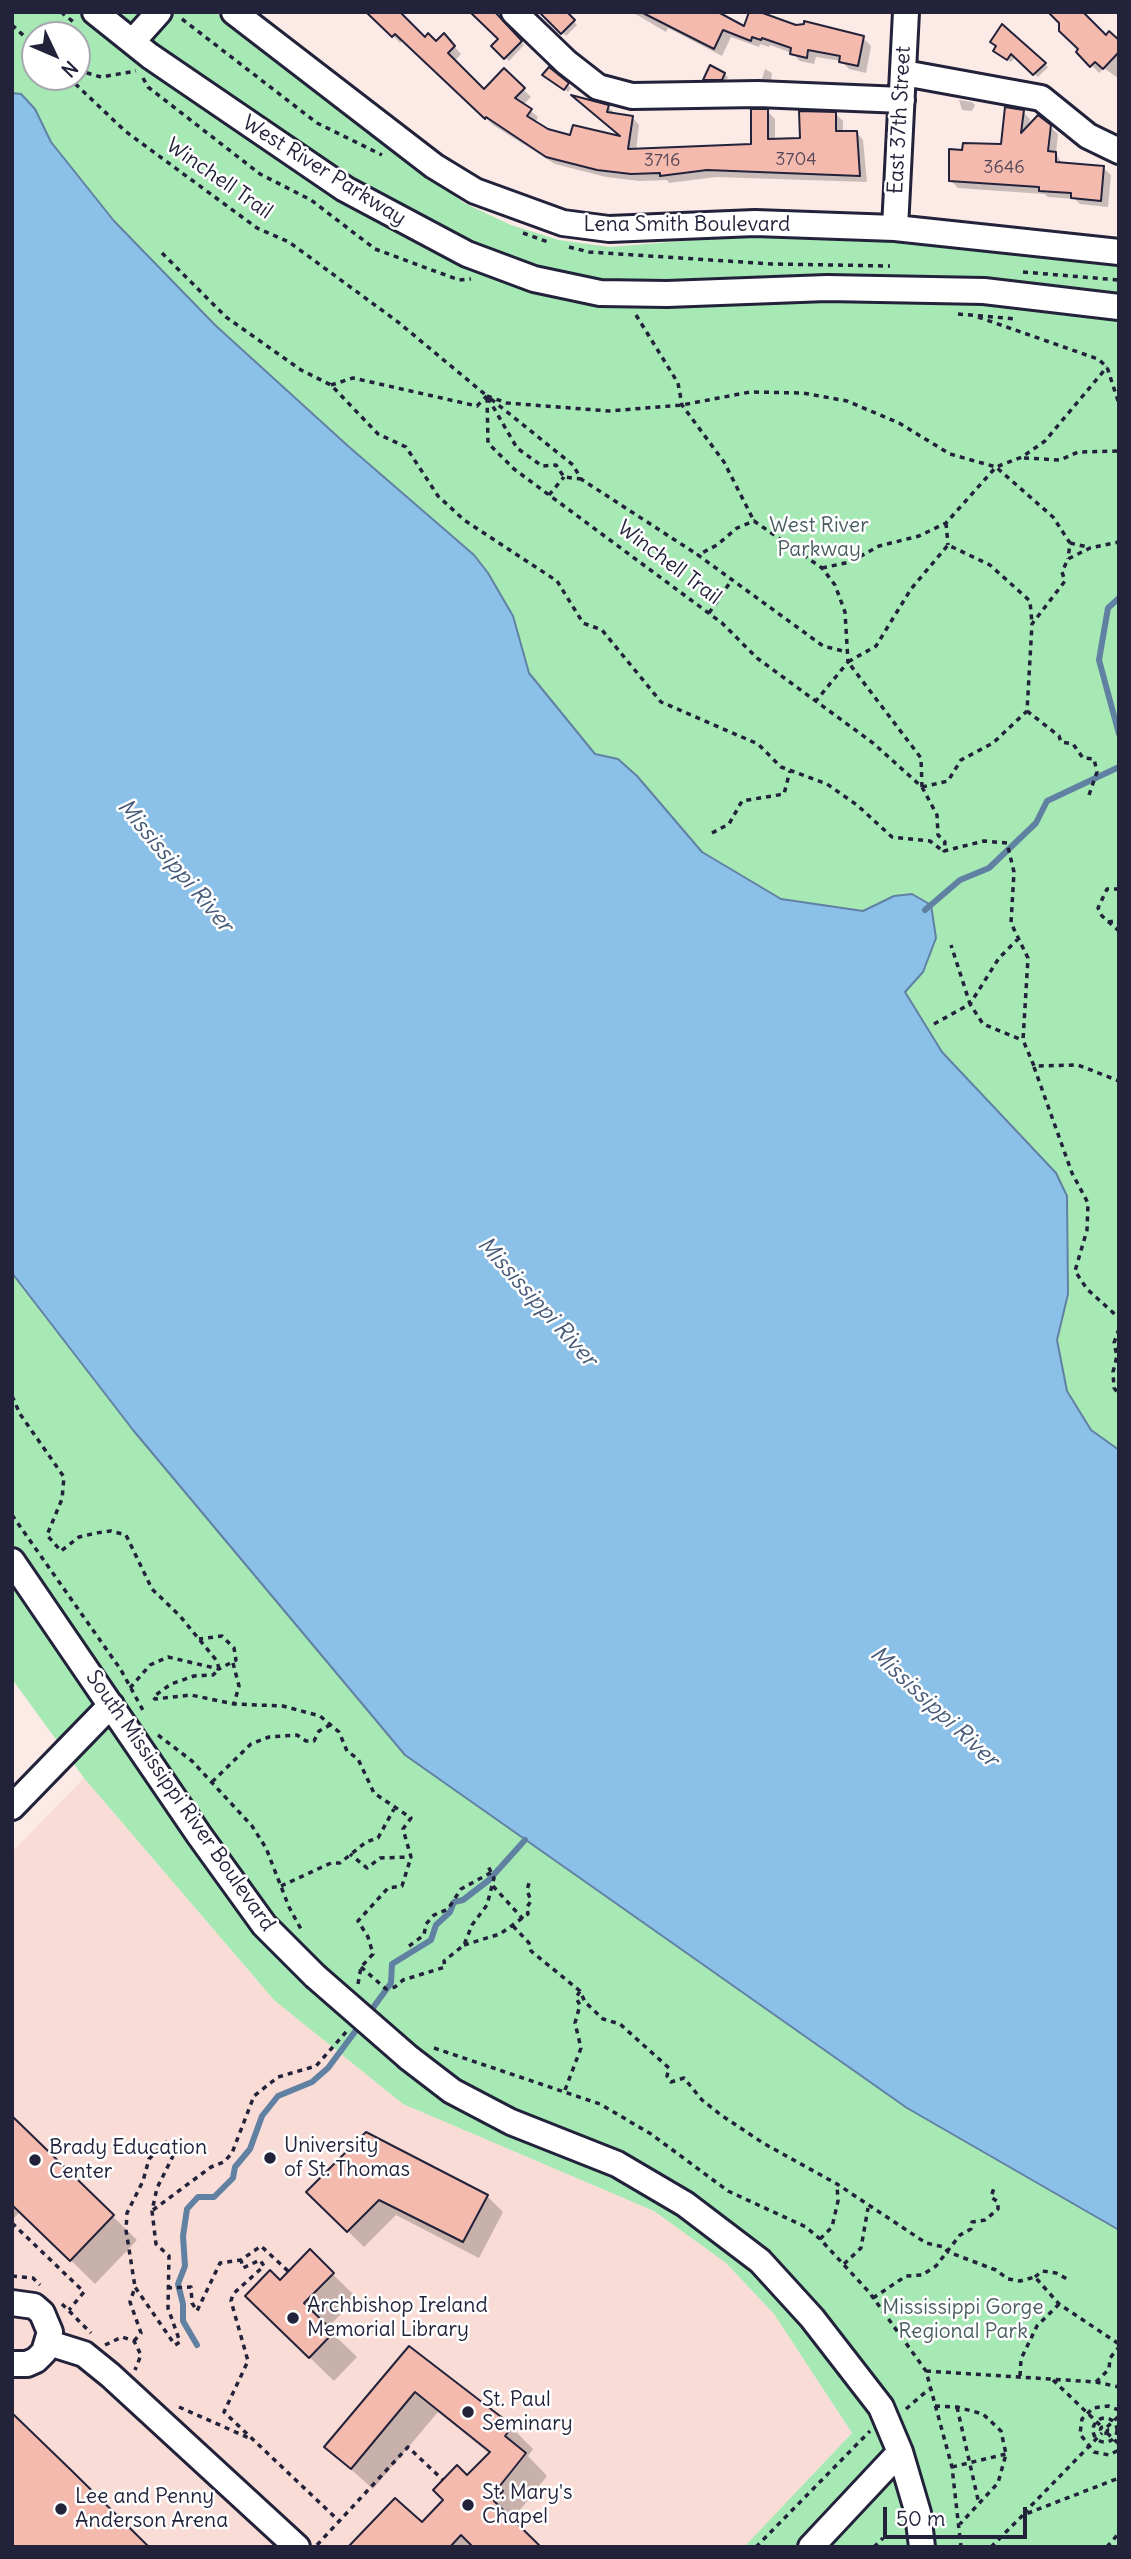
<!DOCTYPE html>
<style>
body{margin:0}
#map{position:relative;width:1131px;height:2559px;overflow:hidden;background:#fceae7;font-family:Delius,sans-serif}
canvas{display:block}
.frame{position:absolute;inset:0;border:14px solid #22223b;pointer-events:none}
.north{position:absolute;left:21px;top:21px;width:70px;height:70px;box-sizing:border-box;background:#fff;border:2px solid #a7a7b1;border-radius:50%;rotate:134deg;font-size:19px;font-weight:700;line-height:28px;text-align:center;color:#22223b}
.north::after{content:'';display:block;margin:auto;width:24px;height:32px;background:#22223b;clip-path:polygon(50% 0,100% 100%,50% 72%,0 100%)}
.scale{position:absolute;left:883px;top:2507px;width:144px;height:32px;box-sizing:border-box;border:4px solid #22223b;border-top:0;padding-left:9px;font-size:21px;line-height:24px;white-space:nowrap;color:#22223b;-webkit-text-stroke:5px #fff;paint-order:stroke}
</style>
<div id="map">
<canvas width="1131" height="2559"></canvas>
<div class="frame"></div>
<div class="north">N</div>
<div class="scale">50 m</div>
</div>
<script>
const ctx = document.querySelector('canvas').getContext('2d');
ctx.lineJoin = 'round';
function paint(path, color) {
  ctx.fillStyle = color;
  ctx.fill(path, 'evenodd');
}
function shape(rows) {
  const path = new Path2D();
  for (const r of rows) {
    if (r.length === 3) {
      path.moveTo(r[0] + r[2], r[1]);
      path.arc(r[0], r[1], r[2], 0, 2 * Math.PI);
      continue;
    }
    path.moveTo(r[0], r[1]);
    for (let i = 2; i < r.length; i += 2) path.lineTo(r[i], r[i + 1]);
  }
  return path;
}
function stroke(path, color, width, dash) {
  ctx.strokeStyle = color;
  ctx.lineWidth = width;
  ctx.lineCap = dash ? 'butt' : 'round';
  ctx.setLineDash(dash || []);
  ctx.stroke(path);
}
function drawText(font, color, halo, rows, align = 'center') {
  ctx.font = font + ' Delius,sans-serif';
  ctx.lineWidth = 5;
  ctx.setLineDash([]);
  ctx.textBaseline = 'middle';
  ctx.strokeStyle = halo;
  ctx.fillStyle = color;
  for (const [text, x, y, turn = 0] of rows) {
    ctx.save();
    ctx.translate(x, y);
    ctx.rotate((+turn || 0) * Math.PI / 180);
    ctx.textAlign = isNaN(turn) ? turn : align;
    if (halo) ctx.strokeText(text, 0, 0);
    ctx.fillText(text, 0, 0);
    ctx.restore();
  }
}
const built = shape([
 [84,1778,274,2000,403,2104,654,2211,726,2263,774,2314,852,2433,744,2547,12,2547,12,1852]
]);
const green = shape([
 [12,12,215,12,464,203,511,225,559,240,610,247,755,235,824,238,966,247,1119,264,1119,1450,1091,1430,1067,1391,1057,1340,1068,1294,1067,1196,1056,1173,942,1052,905,992,923,972,894,896,863,911,781,899,702,852,637,776,618,759,595,754,529,673,513,616,474,555,348,446,215,325,114,221,51,142,35,109,21,94,12,93],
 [35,35,77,35,77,77,35,77],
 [12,1273,133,1430,405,1755,907,2108,1119,2230,1119,2547,744,2547,852,2433,774,2314,726,2263,654,2211,403,2104,274,2000,84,1778,12,1679]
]);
const water = shape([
 [12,93,21,94,35,109,51,142,114,221,215,325,348,446,474,555,488,573,513,616,529,673,595,754,618,759,637,776,702,852,781,899,863,911,894,896,912,894,931,905,936,938,923,972,905,992,942,1052,1056,1173,1067,1196,1068,1294,1057,1340,1067,1391,1091,1430,1119,1450,1119,2230,907,2108,405,1755,133,1430,12,1273,12,93]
]);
const shadow = shape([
 [370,12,436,44,451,43,461,54,454,62,484,91,504,70,531,97,523,105,538,117,535,123,547,131,571,137,625,139,581,103,608,107,617,115,632,117,639,125,636,151,753,146,767,111,775,119,775,140,801,139,836,114,843,121,843,133,856,132,863,140,867,182,716,177,669,183,667,180,640,181,606,177,555,164,493,125,403,40,400,43],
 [541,12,565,12,577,25,566,36],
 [632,12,700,12,745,28,795,27,863,38,871,46,866,73,849,69,841,61,816,57,814,64,800,61,792,53,770,45,769,47,760,44,759,47,731,37,722,56,668,28,666,32],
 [493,13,524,45,509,61,494,46,500,40],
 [1002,27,1048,67,1038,77,1016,56,1011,62,999,55],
 [1060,30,1106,37,1119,44,1119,79,1104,68,1099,73],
 [550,69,571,88,568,92,548,78],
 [765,69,772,73,771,82,762,79],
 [724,74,728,77,725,82,708,83,705,80],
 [959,100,972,102,975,105,972,111,962,110],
 [1023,112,1030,119,1029,127,1050,127,1058,134,1056,153,1062,164,1103,168,1111,175,1108,207,1080,204,1075,199,1048,197,1044,194,958,188,950,180,964,152,1002,145],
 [12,2118,137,2240,95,2284,21,2211,12,2220],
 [308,2192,487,2196,503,2212,479,2258,396,2215,364,2247],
 [310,2252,357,2298,327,2328,357,2357,334,2381,271,2320,280,2282],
 [409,2348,512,2428,533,2449,528,2456,547,2476,520,2510,523,2514,515,2523,539,2547,363,2547,422,2524,490,2454,438,2412,373,2489,326,2447]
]);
const stream = shape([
 [1119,598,1108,608,1099,660,1119,734],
 [925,910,960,880,989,868,1036,823,1047,801,1119,767],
 [367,2016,391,1983,392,1964,431,1940,436,1925,450,1912,454,1902,463,1900,489,1880,525,1840],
 [197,2345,183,2321,183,2304,178,2284,185,2266,183,2236,187,2209,198,2197,214,2197,233,2178,235,2167,250,2149,262,2116,278,2096,312,2082,328,2068,360,2025]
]);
const building = shape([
 [366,12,400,12,425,37,428,33,436,41,444,33,455,46,448,53,484,89,504,68,525,88,515,98,532,109,527,116,548,129,570,135,573,125,620,136,571,95,609,105,607,112,633,116,628,149,751,144,751,109,768,109,768,139,800,138,799,111,836,112,836,131,857,131,860,176,707,170,660,176,660,173,631,174,597,170,546,157,486,117,485,119,395,34,392,37,366,12],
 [470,12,495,12,522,41,504,59,491,46,498,39,470,12],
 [539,12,567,12,575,20,561,34,539,12],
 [641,12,718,12,744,26,749,12,760,12,796,25,804,24,804,21,864,36,858,66,839,62,840,56,808,50,807,58,790,54,791,48,762,38,761,40,752,37,751,41,723,30,714,49,641,12],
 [1048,12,1083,12,1106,35,1109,31,1119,40,1119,52,1103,69,1095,62,1090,67,1076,52,1078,49,1059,31,1059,23,1048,12],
 [1002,24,1046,63,1033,75,1011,54,1007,60,993,51,996,46,990,42,1002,24],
 [710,65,725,73,722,80,703,80,710,65],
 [549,67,569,83,564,90,542,75,549,67],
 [1005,107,1024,110,1021,133,1038,115,1051,125,1048,151,1056,152,1056,162,1104,166,1101,201,1071,198,1071,193,1039,191,1039,187,949,181,949,149,962,150,963,143,1001,144,1005,107],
 [12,2116,114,2215,70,2261,12,2205,12,2116],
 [366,2132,488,2195,463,2242,379,2200,347,2232,306,2192,366,2132],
 [310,2249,334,2273,304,2303,334,2332,309,2358,245,2296,270,2270,280,2280,310,2249],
 [409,2346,513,2426,505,2436,526,2453,499,2487,503,2491,494,2501,541,2547,473,2547,461,2535,450,2547,348,2547,395,2498,422,2522,443,2500,433,2490,457,2465,467,2475,490,2452,415,2392,351,2469,324,2447,409,2346],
 [12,2413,72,2471,149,2547,12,2547,12,2413]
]);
const path = shape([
 [61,12,76,24],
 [182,19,317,123,382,155],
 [12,25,35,46],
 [77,70,101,77,136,71],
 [68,77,125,131,257,228,289,242,398,322,487,396,488,443,514,469,722,623,757,658,873,743,922,787,937,815,938,835,945,842,944,851,984,841,1007,843,1014,872,1011,923,1028,958,1023,1040,1034,1066,1078,1065,1119,1081],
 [143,78,148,87,260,174,311,200,375,249,459,280,471,279],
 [523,233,548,242],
 [569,247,589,252,772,264,890,266],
 [162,253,226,317,301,370,331,385,378,434,406,447,438,496,464,520,557,581,583,623,602,630,661,702,758,744,781,767,827,784,857,805,892,837,930,841,943,851],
 [1023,272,1119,280],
 [958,314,1017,319],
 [636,315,678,383,682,405,724,462,754,521],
 [978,317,1098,359,1107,367,1119,404],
 [331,385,353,378,477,406,487,396],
 [487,396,507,403,609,411,682,405,750,392,803,393,847,401,899,423,950,454,996,467,1053,517,1070,543,1068,559],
 [488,398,517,448,542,466,556,465,564,477,581,479],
 [491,399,573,465,581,479,698,555],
 [1024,458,1060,460,1078,452,1119,451],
 [549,495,564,477],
 [946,523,948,545],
 [1070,543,1088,547],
 [822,568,850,562,879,546,919,536,946,523,996,467,1022,457,1045,441,1107,367],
 [709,613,731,581],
 [815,702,848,662,845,612,835,585,822,568,754,521,737,528,717,545,698,555,823,646,847,652],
 [1027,711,1059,736,1061,742,1073,744,1083,758,1094,759,1097,772,1089,795],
 [922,787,921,758,848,662,876,646,911,589,948,545,990,565,1030,601,1032,624],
 [922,787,948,781,961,760,993,743,1027,711,1032,624,1065,581,1062,572,1068,559,1090,548,1119,542],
 [712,833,729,824,742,801,784,794,790,771],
 [1119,889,1107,889,1098,908,1102,916,1119,931],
 [1108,922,1119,920],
 [1019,938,999,958,970,1004,983,1024,1022,1040],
 [934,1024,970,1004,951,945],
 [1034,1067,1072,1173,1088,1203,1087,1230,1075,1271,1087,1289,1119,1318],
 [1119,1329,1114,1343,1117,1356,1113,1372,1114,1388,1119,1394],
 [12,1396,20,1414,64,1477,62,1499,47,1535,61,1551,79,1537,96,1533,111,1531,126,1535,152,1589,180,1616,217,1661,219,1669,213,1675,194,1676,171,1684,153,1697,155,1699,191,1695,234,1704,283,1706,320,1716,339,1732,347,1751,358,1759,374,1793,411,1818,403,1829,411,1857,380,1858,367,1868,350,1854],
 [12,1515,121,1670,145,1714],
 [233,1663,239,1686,234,1704],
 [130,1688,150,1665,168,1657,219,1669,236,1660,234,1648,222,1636,199,1639],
 [158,1735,192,1761,252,1826,266,1848,289,1907,302,1931],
 [212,1782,251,1744,269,1737,297,1735,306,1741,314,1741,319,1731,330,1725],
 [281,1886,331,1863,340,1863,366,1842,378,1838,394,1809],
 [493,1886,523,1919],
 [513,1926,529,1943,531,1951,580,1991,585,2002,603,2019,620,2024,669,2068,667,2076,671,2082,684,2078,702,2100,721,2115,763,2143,837,2184,926,2243,944,2247,948,2252,996,2270,1008,2279,1020,2281,1035,2277,1059,2304,1119,2344],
 [464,1945,500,1934,528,1914,527,1907,531,1901,527,1890,530,1880],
 [409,1946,424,1935,426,1924,434,1915,448,1909,461,1889,492,1872],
 [361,1967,386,1989,395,1987,403,1980,445,1967,444,1961,464,1945,472,1925,487,1905,494,1878,488,1866],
 [358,1984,361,1967,373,1954,368,1937,358,1921,388,1888,402,1886,411,1857],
 [434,2048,600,2104,651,2134,728,2191,806,2227,820,2239,869,2292,926,2371,952,2467,961,2547],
 [565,2090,581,2048,575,2023,580,2005,576,1998,580,1991],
 [153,2210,211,2167,224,2162,232,2153,254,2096,278,2077,316,2066,346,2032],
 [12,2223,84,2292,69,2310],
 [820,2239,832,2227,838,2201,837,2185],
 [844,2264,861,2248,868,2208],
 [288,2271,261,2246,241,2260,243,2268,260,2260,264,2266,233,2294,231,2301,248,2361,224,2412,338,2520],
 [12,2276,33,2278,40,2285],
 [1035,2277,1042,2271,1056,2273,1069,2280],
 [167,2288,191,2287,192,2303,197,2311,220,2263,241,2260],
 [873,2298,906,2276,922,2275,936,2266,960,2235,971,2229,972,2222,985,2220,998,2209,998,2202,991,2197,994,2188],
 [62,2304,91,2333],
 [134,2341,141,2333,130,2302,135,2287,175,2345,180,2342,168,2308,169,2256,156,2244,152,2211,157,2188,174,2154,166,2142,149,2159,143,2181,127,2213,126,2230,135,2287],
 [105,2345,122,2337,134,2341,141,2355,135,2370],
 [926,2371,1096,2382,1119,2387],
 [1020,2376,1021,2359,1037,2326,1059,2304],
 [1053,2380,1102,2427],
 [1096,2382,1109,2369,1110,2358,1119,2347],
 [935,2406,957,2407,983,2414,1001,2431,1006,2454,998,2483,960,2524],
 [179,2407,249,2438],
 [957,2407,979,2504],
 [906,2409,929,2389],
 [1119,2410,1108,2406,1093,2408,1082,2419,1080,2434,1094,2452,1109,2455,1119,2450],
 [1105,2430,12],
 [1104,2430,3.5],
 [1107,2427,1119,2416],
 [1107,2433,1119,2444],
 [952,2467,1006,2454],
 [1024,2513,1102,2433],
 [317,2545,408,2447,443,2480],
 [756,2547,870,2431],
 [874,2547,883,2538],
 [991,2547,1023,2515,1119,2478],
 [1107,2547,1119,2533]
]);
const minor = shape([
 [95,12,150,56,345,189,467,254,534,279,600,293,667,294,827,288,984,291,1119,307],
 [234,12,434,166,475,191,563,223,609,229,755,223,895,228,1119,252],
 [514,12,566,62,598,87,632,96,758,94,902,100],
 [133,41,159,12],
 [904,73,1041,98,1088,136,1119,151],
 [895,228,906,12],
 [12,1561,199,1835,264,1925,315,1976],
 [12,1807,111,1705],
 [409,2058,452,2091,511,2122,617,2164,685,2204,760,2261,812,2318,881,2407,900,2452,918,2513,922,2547],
 [12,2303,34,2306,42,2313,50,2332,44,2352,36,2360,27,2364,12,2364],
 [49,2343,84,2354,110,2375,297,2547],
 [811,2547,900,2452]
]);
const minorBridge = shape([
 [315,1976,409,2058]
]);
const markers = [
 [270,2158,7,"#22223b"],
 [35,2160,7,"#22223b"],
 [293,2318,7,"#22223b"],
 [468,2412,7,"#22223b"],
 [468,2505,7,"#22223b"],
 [61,2509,7,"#22223b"]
];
const numberNames = [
 ["3704",796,160],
 ["3716",662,161],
 ["3646",1004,168]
];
const streetNames = [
 ["East 37th Street",900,120,-87],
 ["West River Parkway",324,171,32],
 ["Winchell Trail",219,179,35],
 ["Lena Smith Boulevard",687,225],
 ["Winchell Trail",669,563,37],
 ["South Mississippi River Boulevard",180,1801,55]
];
const parkNames = [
 ["West River",819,526],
 ["Parkway",819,550],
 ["Mississippi Gorge",963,2308],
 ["Regional Park",963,2332]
];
const poiNames = [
 ["University",284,2146],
 ["of St. Thomas",284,2170],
 ["Brady Education",49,2148],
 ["Center",49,2172],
 ["Archbishop Ireland",307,2306],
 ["Memorial Library",307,2330],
 ["St. Paul",482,2400],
 ["Seminary",482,2424],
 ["St. Mary's",482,2493],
 ["Chapel",482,2517],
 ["Lee and Penny",75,2497],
 ["Anderson Arena",75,2521]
];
const waterNames = [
 ["Mississippi River",175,866,50],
 ["Mississippi River",537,1302,48],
 ["Mississippi River",934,1707,43]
];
paint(built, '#fadcd6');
paint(green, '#a6e9b4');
paint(water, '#8bc1e9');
stroke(water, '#6181a3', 2);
paint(shadow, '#0003');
stroke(stream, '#6181a3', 6);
paint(building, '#f4baae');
stroke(building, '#22223b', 2);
stroke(minor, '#22223b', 30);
stroke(path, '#22223b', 3.5, [5, 5]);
stroke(minor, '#fff', 24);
stroke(minorBridge, '#22223b', 30, []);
stroke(minorBridge, '#fff', 24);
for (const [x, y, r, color] of markers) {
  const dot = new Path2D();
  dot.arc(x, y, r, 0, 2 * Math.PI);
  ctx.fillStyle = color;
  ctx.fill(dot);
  stroke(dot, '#fff', 2.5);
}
drawText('18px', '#564858', null, numberNames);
drawText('21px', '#22223b', '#fff', streetNames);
drawText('21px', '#4a5e5f', '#fff', parkNames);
drawText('21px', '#22223b', '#fff', poiNames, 'left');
drawText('italic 23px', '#475a78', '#fff', waterNames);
</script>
